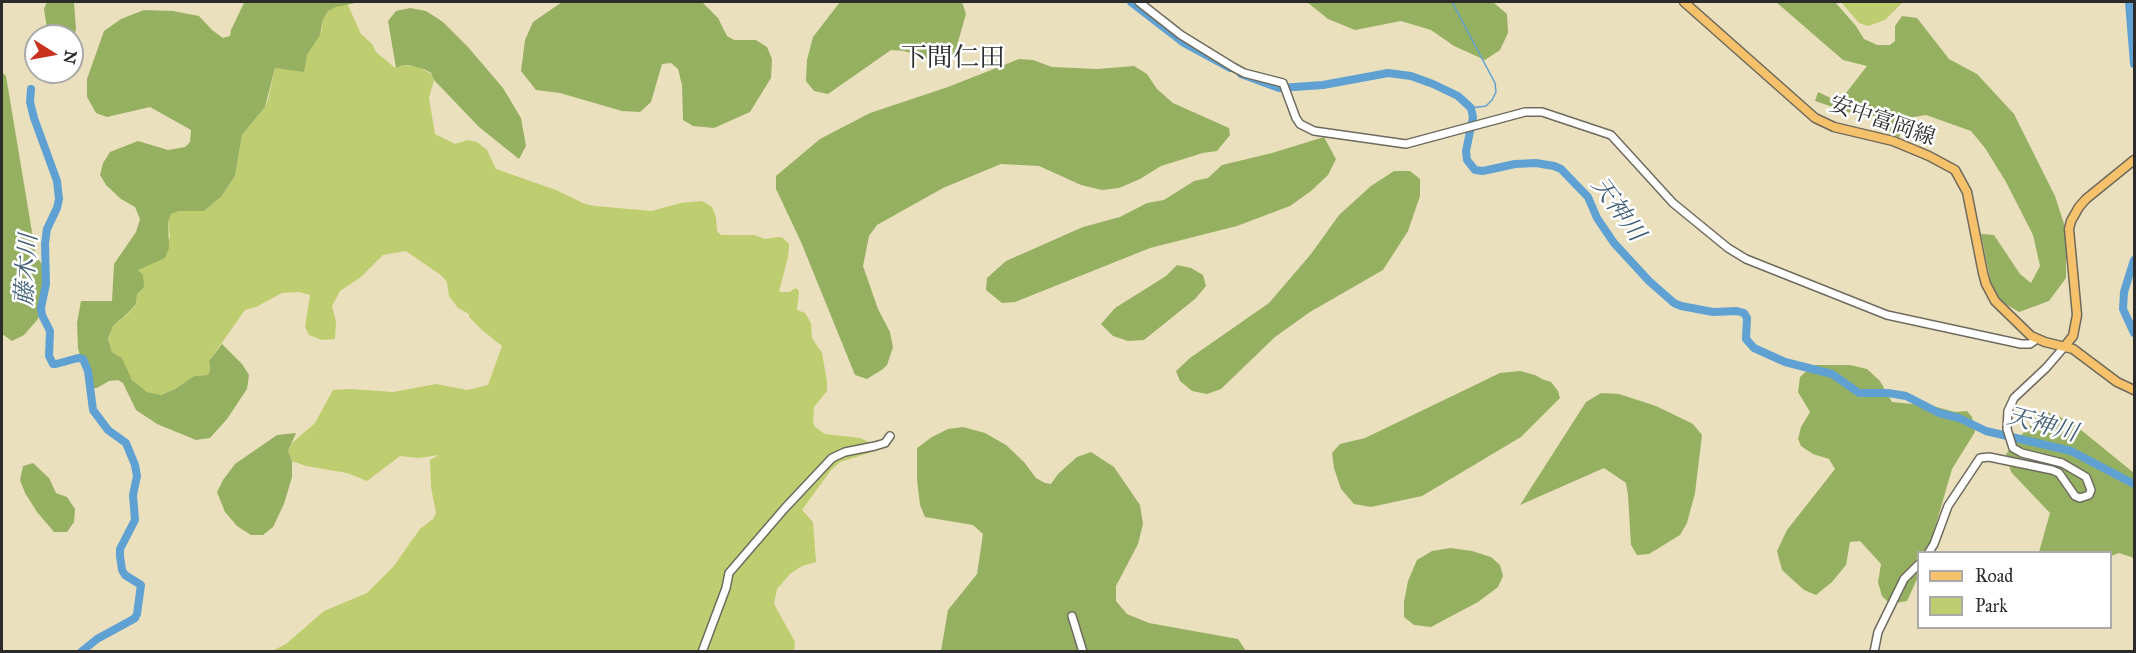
<!DOCTYPE html>
<meta charset="utf-8">
<style>
body{margin:0}
#map{position:relative;width:2136px;height:653px;overflow:hidden;background:#ebe0bd;font-family:"IM FELL Great Primer",serif}
canvas{display:block}
.frame{position:absolute;inset:0;border:3px solid #2b2b2b;pointer-events:none}
.legend{position:absolute;left:1917px;top:551px;width:195px;height:78px;box-sizing:border-box;background:#fff;border:2px solid #aaa;margin:0;padding:8px 10px;list-style:none;font-size:18px;color:#2b2b2b}
.legend li{display:flex;align-items:center;gap:12px;height:30px}
.legend b{width:30px;border:2px solid #aaa}
.north{position:absolute;left:24px;top:24px;width:60px;height:60px;box-sizing:border-box;background:#fff;border:2px solid #aaa;border-radius:50%;rotate:101deg;font-size:16px;font-weight:700;line-height:24px;text-align:center;color:#2b2b2b}
.north::after{content:'';display:block;margin:auto;width:21px;height:27px;background:#c8321e;clip-path:polygon(50% 0,100% 100%,50% 72%,0 100%)}
</style>
<div id="map">
<canvas width="2136" height="653"></canvas>
<div class="frame"></div>
<ul class="legend">
<li><b style="height:8px;background:#f6c16b"></b>Road</li>
<li><b style="height:16px;background:#becd6f"></b>Park</li>
</ul>
<div class="north">N</div>
</div>
<script>
const ctx = document.querySelector('canvas').getContext('2d');
ctx.lineJoin = 'round';
function paint(path, color) {
  ctx.fillStyle = color;
  ctx.fill(path, 'evenodd');
}
function shape(rows) {
  const path = new Path2D();
  for (const r of rows) {
    path.moveTo(r[0], r[1]);
    for (let i = 2; i < r.length; i += 2) path.lineTo(r[i], r[i + 1]);
  }
  return path;
}
function stroke(path, color, width, dash) {
  ctx.strokeStyle = color;
  ctx.lineWidth = width;
  ctx.lineCap = dash ? 'butt' : 'round';
  ctx.setLineDash(dash || []);
  ctx.stroke(path);
}
function drawText(font, color, halo, rows, align = 'center') {
  ctx.font = font + ' "IM FELL Great Primer","Noto Serif JP",serif';
  ctx.lineWidth = 5;
  ctx.setLineDash([]);
  ctx.textBaseline = 'middle';
  ctx.strokeStyle = halo;
  ctx.fillStyle = color;
  for (const [text, x, y, turn = 0] of rows) {
    ctx.save();
    ctx.translate(x, y);
    ctx.rotate((+turn || 0) * Math.PI / 180);
    ctx.textAlign = isNaN(turn) ? turn : align;
    if (halo) ctx.strokeText(text, 0, 0);
    ctx.fillText(text, 0, 0);
    ctx.restore();
  }
}
const green = shape([
 [1841,2,1903,2,1885,20,1868,26,1859,23],
 [347,3,361,34,372,44,376,52,394,67,396,68,403,65,420,67,432,75,434,80,429,98,435,134,455,144,468,140,477,142,487,150,496,169,556,190,585,204,595,206,652,211,681,203,702,201,712,207,716,217,717,231,721,235,754,235,765,239,779,237,783,238,789,244,788,257,779,292,789,292,796,288,799,291,797,310,805,313,811,323,812,338,822,353,827,382,827,391,814,407,813,422,815,427,825,434,860,438,875,445,879,450,840,462,831,470,802,510,813,522,816,562,802,566,790,574,777,589,774,604,795,642,794,651,272,651,286,644,324,611,367,593,393,567,420,529,433,519,436,513,431,487,430,460,439,455,419,458,400,456,367,481,347,473,306,466,292,461,288,451,292,443,315,423,333,390,350,389,393,392,436,384,467,390,488,385,502,346,482,330,469,317,469,314,458,308,449,296,447,282,442,276,406,251,383,255,361,277,340,291,332,306,336,322,335,339,322,340,309,335,305,327,310,295,299,292,282,293,256,307,245,310,209,361,210,370,208,375,194,376,175,389,160,395,147,392,137,386,128,374,122,358,112,352,108,340,113,326,129,313,136,304,138,270,170,238,168,222,171,214,179,211,204,211,221,197,235,176,242,135,265,107,268,100,275,68,304,66,307,55,322,30,323,20,328,11,335,7]
]);
const forest = shape([
 [47,2,74,2,76,29,72,48,72,36,48,36,44,9],
 [271,2,360,2,336,7,328,11,323,20,320,35,307,55,304,72,275,68,265,107,242,135,235,176,221,197,204,211,179,211,171,214,168,222,169,248,165,258,138,270,143,275,144,287,137,294,136,304,128,313,113,326,108,339,112,352,122,358,132,380,147,392,161,395,175,389,194,376,208,375,210,370,209,361,222,344,242,364,249,375,247,389,227,419,210,438,196,440,157,424,136,410,123,383,118,380,109,381,97,388,91,388,83,368,78,348,77,323,81,301,112,301,114,264,136,232,140,219,135,207,121,199,106,185,100,175,103,163,110,152,138,141,168,150,185,147,190,142,191,130,150,107,107,117,96,113,87,97,87,79,104,31,121,19,144,10,173,11,199,16,212,30,223,38,230,36,231,30,244,3],
 [562,2,702,2,718,18,727,36,734,40,756,40,767,47,772,59,771,78,750,112,714,128,693,126,683,120,682,85,678,69,671,63,662,64,651,102,640,112,622,111,560,93,536,90,521,71,525,40,533,22],
 [840,2,962,2,966,14,954,56,946,65,904,51,891,50,828,94,814,91,806,81,807,60,813,37],
 [1307,2,1493,2,1507,14,1508,33,1500,50,1485,60,1454,46,1431,30,1401,21,1355,30,1328,19],
 [1776,2,1835,2,1856,26,1864,39,1877,45,1890,45,1895,41,1895,26,1902,16,1917,18,1949,59,1977,74,2014,114,2055,196,2066,230,2066,278,2049,301,2019,312,1997,299,1992,288,1981,234,1994,235,2020,274,2031,283,2040,266,2033,235,2006,182,1985,148,1971,131,1926,115,1903,119,1899,138,1889,132,1889,118,1854,114,1815,101,1818,92,1839,102,1867,66,1843,60],
 [410,8,426,11,443,22,468,47,503,88,521,118,526,146,519,159,479,127,434,80,431,73,424,69,408,65,403,65,396,68,388,21,396,11],
 [1019,59,1033,60,1052,67,1097,69,1134,66,1147,74,1157,89,1173,103,1229,128,1230,135,1217,151,1203,153,1161,166,1140,179,1119,188,1102,190,1081,185,1039,166,1001,164,943,188,877,225,869,236,863,266,878,309,890,332,893,347,887,365,883,369,867,379,855,375,801,242,776,189,776,176,820,139,870,113,948,87],
 [2,72,6,76,36,256,47,271,38,319,24,335,12,341,2,334],
 [1324,137,1336,159,1328,175,1311,191,1290,206,1237,226,1150,248,1015,302,1002,303,986,290,987,278,1006,261,1083,227,1120,217,1147,203,1164,200,1194,181,1208,178,1222,165,1272,153],
 [1394,171,1410,171,1420,179,1420,196,1408,231,1383,270,1310,312,1275,337,1221,389,1207,394,1192,391,1180,381,1176,371,1190,358,1269,303,1311,254,1339,215,1371,186],
 [1177,265,1191,268,1203,275,1206,286,1195,299,1144,340,1128,341,1113,336,1101,324,1115,308,1166,276],
 [1813,365,1850,365,1867,369,1880,381,1892,402,1933,406,1955,412,1967,411,1972,417,1975,432,1952,469,1928,552,1918,552,1918,577,1907,601,1890,604,1882,596,1878,582,1881,564,1860,541,1850,542,1846,565,1832,582,1816,595,1804,590,1782,570,1777,551,1787,530,1835,469,1829,459,1813,454,1801,446,1798,439,1801,427,1810,412,1798,392,1800,377],
 [1520,371,1535,375,1542,379,1551,382,1558,391,1560,398,1521,437,1422,496,1371,507,1354,504,1341,489,1334,468,1332,453,1340,444,1365,438,1500,373],
 [1601,393,1619,394,1656,406,1693,424,1702,435,1695,493,1687,523,1680,535,1649,554,1637,555,1631,545,1628,495,1626,483,1604,468,1520,505,1586,402],
 [2042,410,2070,421,2134,473,2134,558,2119,553,2111,556,2110,552,2039,552,2050,513,2011,472,2006,454],
 [963,427,985,433,1006,445,1024,462,1036,478,1045,483,1051,484,1058,474,1077,457,1091,452,1114,467,1140,505,1143,524,1138,544,1116,586,1116,601,1127,614,1149,623,1238,639,1246,651,941,651,948,610,977,574,983,534,973,525,925,517,920,505,917,479,917,448,932,437,948,429],
 [296,433,288,451,292,461,292,477,284,504,273,527,263,535,251,535,237,526,225,512,217,492,223,480,235,464,277,435],
 [33,463,49,478,56,493,67,497,75,509,74,522,67,532,54,532,37,512,25,493,20,480,23,466],
 [1450,548,1472,551,1491,557,1500,565,1503,576,1498,587,1478,602,1431,627,1414,625,1404,617,1404,602,1408,581,1417,560,1432,551]
]);
const stream = shape([
 [1452,2,1495,83,1496,92,1492,100,1486,106,1471,108]
]);
const river = shape([
 [1131,2,1184,43,1230,68],
 [2129,2,2134,64],
 [1241,74,1279,88,1323,85,1388,73,1411,76,1433,84,1458,96,1471,108,1473,117,1466,151,1467,160,1475,170,1483,171,1515,164,1536,163,1554,166,1561,169,1588,197,1597,218,1614,243,1649,281,1674,303,1681,306,1713,312,1737,311,1744,313,1747,318,1746,339,1754,348,1785,362,1832,374,1859,393,1888,393,1906,396,1939,413,1959,418,1986,431,2071,451,2134,484],
 [31,89,30,102,34,118,57,181,59,199,57,208,47,229,45,243,46,284,41,308,42,315,50,331,49,356,53,364,56,364,78,358,83,359,88,371,93,410,108,430,126,443,135,465,137,476,133,495,135,520,120,549,120,556,122,570,125,575,141,585,137,614,135,618,130,621,97,639,81,652],
 [2134,260,2124,292,2123,309,2134,333]
]);
const minor = shape([
 [1139,2,1181,35,1233,67,1244,73,1283,83,1296,118,1300,124,1314,131,1406,144,1525,112,1542,112,1611,135,1673,203,1728,248,1746,259,1887,315,2021,344,2030,344,2037,339],
 [1929,552,1934,544,1948,506,1980,458,1989,457,2052,470,2059,473,2075,496,2080,498,2089,495,2091,490,2086,477,2062,463,2022,453,2013,448,2007,429,2008,411,2014,398,2046,368,2065,346],
 [1072,616,1083,652],
 [702,652,726,588,729,573,785,508,832,458,845,452,875,446,885,443,890,436],
 [1874,652,1878,632,1904,579,1918,565]
]);
const major = shape([
 [1684,2,1815,118,1834,127,1893,141,1929,156,1955,170,1967,192,1983,273,1986,284,1995,301,2031,336,2045,342,2073,349,2117,382,2134,390],
 [2065,346,2073,336,2077,315,2069,229,2071,221,2079,207,2086,199,2134,160]
]);
const streetNames = [
 ["安中富岡線",1882,122,19]
];
const waterNames = [
 ["天神川",1617,210,54],
 ["藤木川",28,270,-86],
 ["天神川",2042,426,15]
];
const quarterNames = [
 ["下間仁田",953,60]
];
paint(green, '#becd6f');
paint(forest, '#96b062');
stroke(stream, '#5ea1d2', 1.5);
stroke(river, '#5ea1d2', 8);
stroke(minor, '#6e6a5e', 10);
stroke(major, '#6e6a5e', 11);
stroke(minor, '#fff', 7);
stroke(major, '#f6c16b', 8);
drawText('22px', '#2b2b2b', '#fff', streetNames);
drawText('italic 24px', '#426076', '#fff', waterNames);
drawText('26px', '#2b2b2b', '#fff', quarterNames);
</script>
